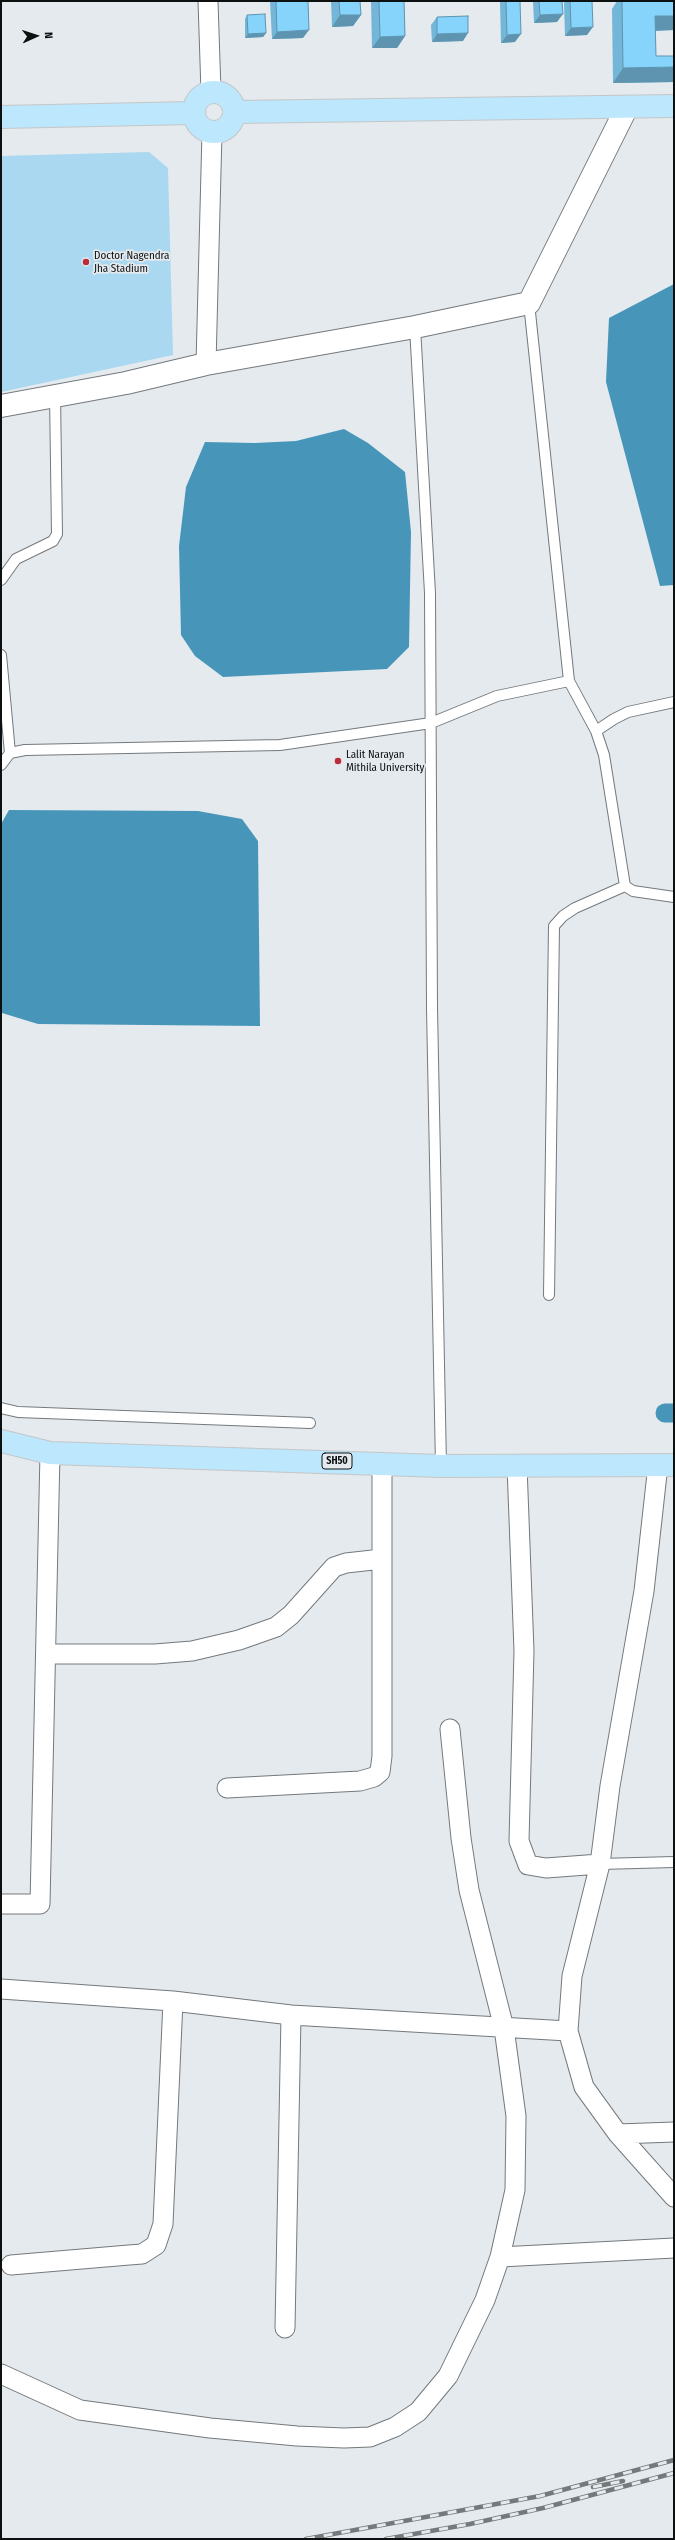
<!DOCTYPE html>
<style>
body{margin:0}
#map{position:relative;width:675px;height:2540px;overflow:hidden;background:#e4eaee;font-family:"Fira Sans Condensed",sans-serif}
canvas{display:block}
.frame{position:absolute;inset:0;border:2px solid #0d1011;pointer-events:none}
.north{position:absolute;left:16px;top:16px;width:40px;height:40px;-webkit-text-stroke:3px #e4eaee;paint-order:stroke;rotate:87deg;font-size:11px;font-weight:700;line-height:16px;text-align:center;color:#0d1011}
.north::after{content:'';display:block;margin:auto;width:14px;height:18px;background:#0d1011;clip-path:polygon(50% 0,100% 100%,50% 72%,0 100%)}
</style>
<div id="map">
<canvas width="675" height="2540"></canvas>
<div class="frame"></div>
<div class="north">N</div>
</div>
<script>
const ctx = document.querySelector('canvas').getContext('2d');
ctx.lineJoin = 'round';
function paint(path, color) {
  ctx.fillStyle = color;
  ctx.fill(path, 'evenodd');
}
function shape(rows) {
  const path = new Path2D();
  for (const r of rows) {
    if (r.length === 3) {
      path.moveTo(r[0] + r[2], r[1]);
      path.arc(r[0], r[1], r[2], 0, 2 * Math.PI);
      continue;
    }
    path.moveTo(r[0], r[1]);
    for (let i = 2; i < r.length; i += 2) path.lineTo(r[i], r[i + 1]);
  }
  return path;
}
function stroke(path, color, width, dash) {
  ctx.strokeStyle = color;
  ctx.lineWidth = width;
  ctx.lineCap = dash ? 'butt' : 'round';
  ctx.setLineDash(dash || []);
  ctx.stroke(path);
}
function drawText(font, color, halo, rows, align = 'center') {
  ctx.font = font + ' "Fira Sans Condensed",sans-serif';
  ctx.lineWidth = 3.5;
  ctx.setLineDash([]);
  ctx.textBaseline = 'middle';
  ctx.strokeStyle = halo;
  ctx.fillStyle = color;
  for (const [text, x, y, turn = 0] of rows) {
    ctx.save();
    ctx.translate(x, y);
    ctx.rotate((+turn || 0) * Math.PI / 180);
    ctx.textAlign = isNaN(turn) ? turn : align;
    if (halo) ctx.strokeText(text, 0, 0);
    ctx.fillText(text, 0, 0);
    ctx.restore();
  }
}
const green = shape([
 [149,152,168,168,173,355,1,392,1,156]
]);
const water = shape([
 [674,284,674,585,660,586,606,382,609,318],
 [344,429,368,443,405,472,411,532,409,647,387,669,223,677,195,656,181,635,179,546,186,487,205,442,255,443,296,441],
 [9,810,198,811,242,819,258,841,260,1026,38,1024,2,1013,1,824]
]);
const canal = shape([
 [665,1413,674,1413]
]);
const lane = shape([
 [529,303,569,681,596,731,604,755,625,886,633,891,674,897],
 [415,327,430,593,432,1008,441,1466],
 [1,580,16,559,53,541,57,534,55,395],
 [1,655,10,753],
 [596,731,614,719,628,712,674,702],
 [1,765,10,753,25,750,280,745,431,723,497,696,569,681],
 [549,1295,554,926,563,916,575,908,625,886],
 [1,1408,18,1412,310,1423],
 [600,1864,674,1862]
]);
const street = shape([
 [208,1,211,92],
 [206,364,212,132],
 [658,1465,644,1591,610,1786,600,1864,572,1976,568,2031,584,2087,618,2134,674,2197],
 [517,1466,524,1651,519,1841,528,1865,546,1868,600,1864],
 [46,1654,155,1654,192,1651,239,1640,276,1627,291,1615,334,1567,346,1563,382,1559],
 [227,1788,360,1781,374,1777,380,1772,382,1756,382,1463],
 [1,1904,40,1904,50,1453],
 [1,1989,173,2001,291,2015,568,2031],
 [618,2134,674,2132],
 [500,2257,674,2248],
 [11,2265,129,2255,142,2254,156,2245,163,2224,173,2001],
 [285,2328,291,2015],
 [1,2374,80,2410,210,2428,297,2436,344,2438,370,2437,395,2427,418,2412,448,2376,485,2300,500,2257,515,2190,516,2116,504,2028,469,1890,461,1838,450,1729]
]);
const secondary = shape([
 [1,406,126,383,206,364,415,327,529,303,627,107]
]);
const primary = shape([
 [214,112,20],
 [234,112,674,106],
 [1,117,193,113],
 [1,1441,50,1453,441,1466,674,1465]
]);
const rail = shape([
 [593,2487,623,2481],
 [306,2539,540,2496,674,2460],
 [386,2539,470,2524,543,2508,674,2473]
]);
const wall = shape([
 [270,1,308,1,303,38,272,39],
 [331,1,360,1,361,15,353,26,332,27],
 [371,1,404,1,405,36,397,48,372,48],
 [500,1,520,1,515,42,501,43],
 [533,1,562,1,557,22,534,23],
 [565,1,592,1,587,35,565,36,564,3],
 [617,1,674,1,674,30,655,31,656,56,674,56,674,82,613,83,612,9],
 [247,15,266,33,263,37,245,38,245,19],
 [437,17,463,41,432,42,431,25]
]);
const shadedWall = shape([
 [563,14,557,22,534,23,540,15],
 [340,15,361,15,353,26,332,27],
 [655,16,674,16,674,30,645,31],
 [593,27,587,35,565,36,571,28],
 [309,30,303,38,272,39,277,32],
 [266,33,263,37,245,38,248,34],
 [468,33,463,41,432,42,437,34],
 [521,34,515,42,501,43,507,35],
 [405,36,397,48,372,48,380,37],
 [674,67,674,82,613,83,623,68]
]);
const building = shape([
 [276,1,308,1,309,30,277,32,276,1],
 [339,1,360,1,361,15,340,15,339,1],
 [379,1,404,1,405,36,380,37,379,1],
 [506,1,520,1,521,34,507,35,506,1],
 [539,1,562,1,563,14,540,15,539,1],
 [570,1,592,1,593,27,571,28,570,1],
 [622,1,674,1,674,16,655,16,656,56,674,56,674,67,623,68,622,1],
 [265,14,266,33,248,34,247,15,265,14],
 [468,16,468,33,437,34,437,17,468,16]
]);
const markers = [
 [86,262,4,"#bc2b3a"],
 [338,761,4,"#bc2b3a"]
];
const shields = [
 [337,1461,30]
];
const shieldNames = [
 ["SH50",337,1461]
];
const poiNames = [
 ["Doctor Nagendra",94,256],
 ["Jha Stadium",94,269],
 ["Lalit Narayan",346,755],
 ["Mithila University",346,768]
];
paint(green, '#a9d8f0');
paint(water, '#4796ba');
stroke(canal, '#4796ba', 19);
stroke(lane, '#74797d', 12);
stroke(street, '#74797d', 21);
stroke(secondary, '#74797d', 24);
stroke(primary, '#c5c6c6', 24);
stroke(lane, '#fff', 10);
stroke(street, '#fff', 19);
stroke(secondary, '#fff', 22);
stroke(primary, '#bce7fc', 22);
stroke(rail, '#74797b', 4.5);
stroke(rail, '#e4eaee', 3, [9]);
paint(wall, '#73b6d8');
paint(shadedWall, '#5e94b0');
paint(building, '#86d4fb');
stroke(building, '#5e94b0', 1);
for (const [x, y, r, color] of markers) {
  const dot = new Path2D();
  dot.arc(x, y, r, 0, 2 * Math.PI);
  ctx.fillStyle = color;
  ctx.fill(dot);
  stroke(dot, '#e4eaee', 1.5);
}
for (const [x, y, w] of shields) {
  const box = new Path2D();
  box.roundRect(x - w / 2, y - 8, w, 16, 3);
  ctx.fillStyle = '#e4eaee';
  ctx.fill(box);
  stroke(box, '#0d1011', 1);
}
drawText('bold 10px', '#0d1011', null, shieldNames);
drawText('11px', '#0d1011', '#e4eaee', poiNames, 'left');
</script>
